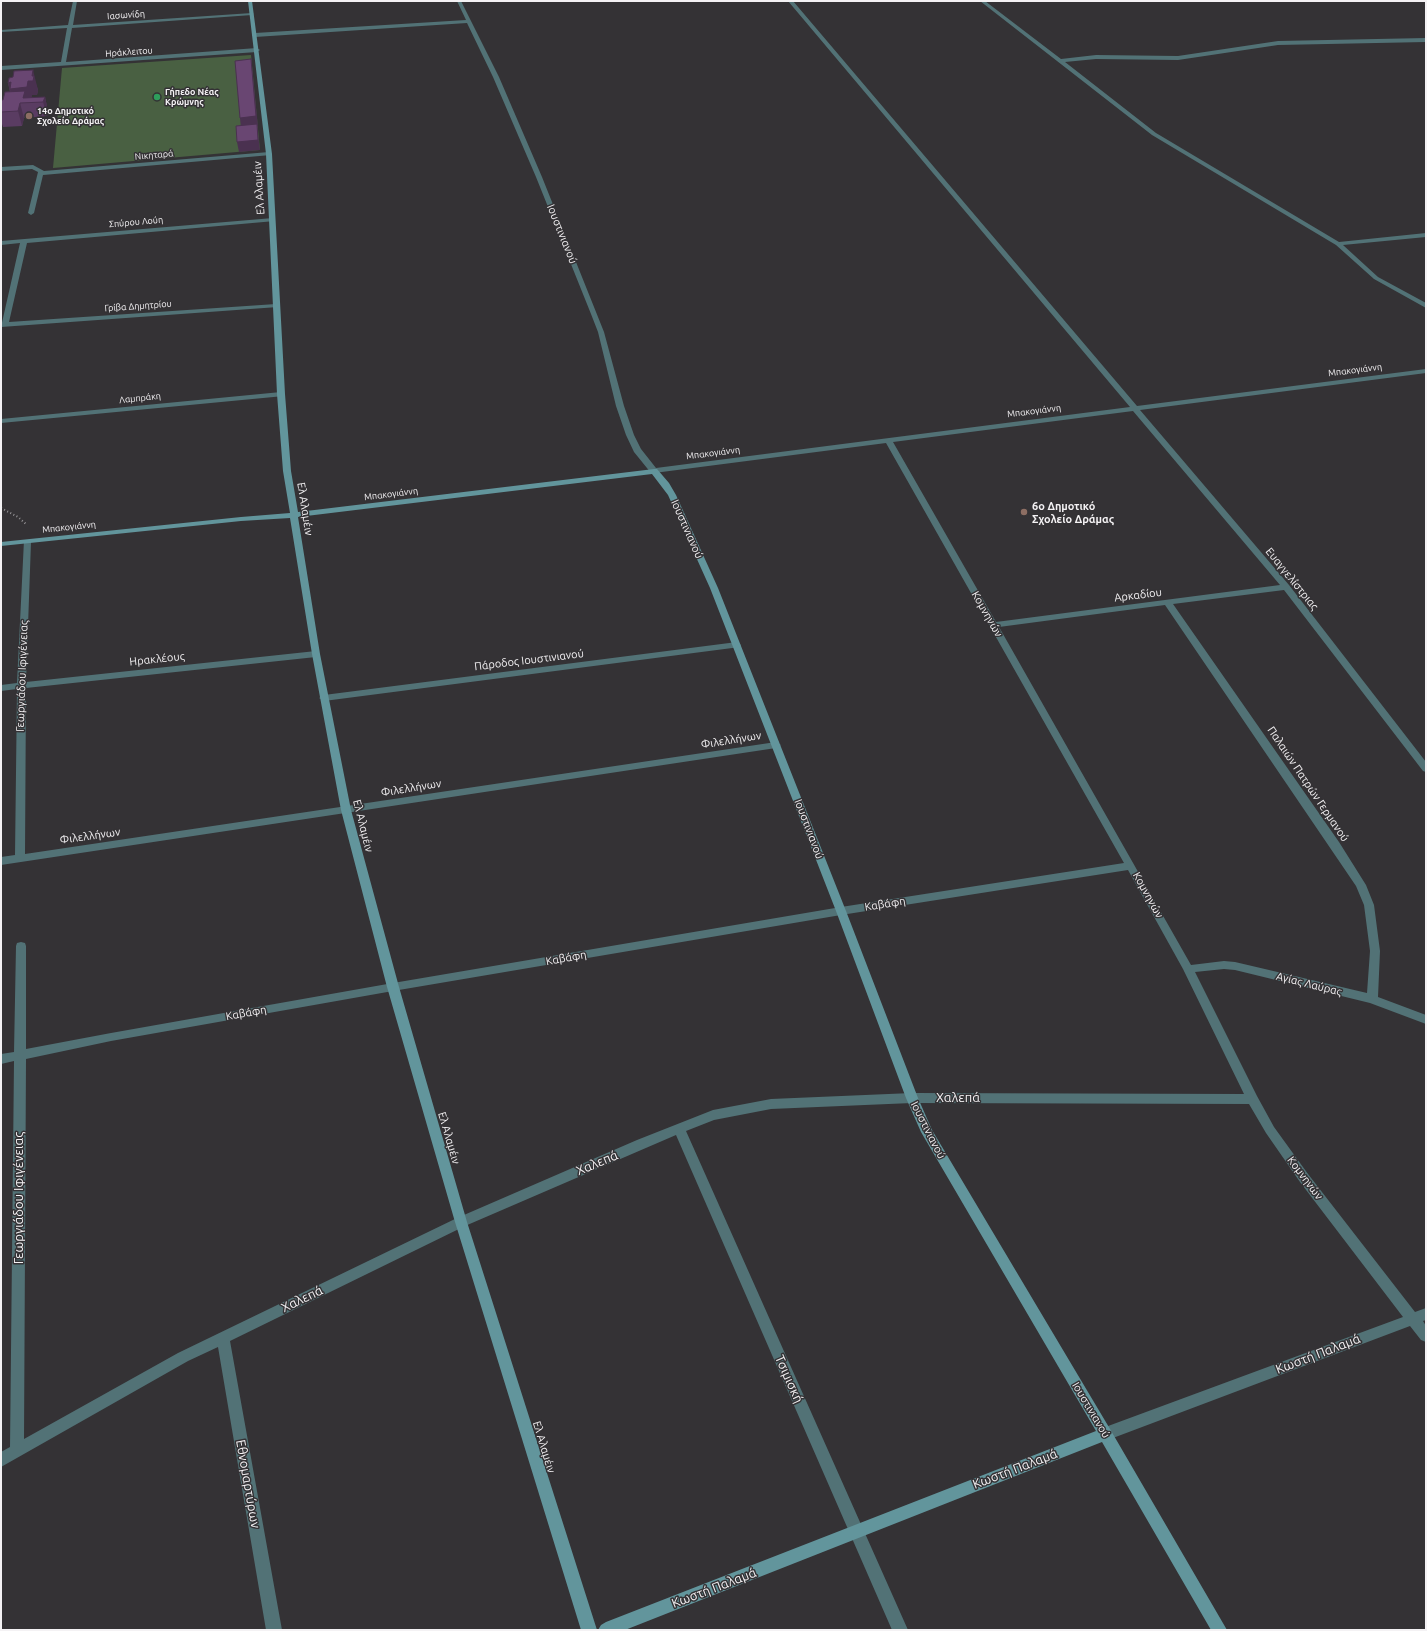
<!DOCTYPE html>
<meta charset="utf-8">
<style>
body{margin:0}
#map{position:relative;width:1427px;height:1631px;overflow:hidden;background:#343235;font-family:Ubuntu,sans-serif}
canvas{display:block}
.frame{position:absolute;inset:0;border:2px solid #f4f2f4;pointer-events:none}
</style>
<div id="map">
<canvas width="1427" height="1631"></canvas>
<div class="frame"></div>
</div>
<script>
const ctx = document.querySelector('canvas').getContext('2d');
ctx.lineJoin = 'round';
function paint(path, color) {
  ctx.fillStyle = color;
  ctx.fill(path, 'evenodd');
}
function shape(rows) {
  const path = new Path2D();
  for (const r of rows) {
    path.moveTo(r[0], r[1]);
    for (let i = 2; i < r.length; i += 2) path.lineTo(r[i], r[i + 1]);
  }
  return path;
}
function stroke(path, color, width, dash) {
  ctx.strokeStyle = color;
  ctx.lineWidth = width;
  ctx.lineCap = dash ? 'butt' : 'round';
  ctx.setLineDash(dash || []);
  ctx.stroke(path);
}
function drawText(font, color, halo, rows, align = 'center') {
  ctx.font = font + ' Ubuntu,sans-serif';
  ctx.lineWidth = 3;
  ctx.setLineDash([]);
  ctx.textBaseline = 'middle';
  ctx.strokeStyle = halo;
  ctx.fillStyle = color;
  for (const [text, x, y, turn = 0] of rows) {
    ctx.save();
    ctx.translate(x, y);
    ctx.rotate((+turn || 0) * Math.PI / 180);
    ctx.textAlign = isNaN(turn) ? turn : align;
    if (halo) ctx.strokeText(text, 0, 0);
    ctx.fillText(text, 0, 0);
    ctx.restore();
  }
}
const green = shape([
 [251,55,260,150,53,168,62,68]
]);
const path = shape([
 [1,508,18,517,26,524]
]);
const street = shape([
 [73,1,77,1,73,25,252,13,254,14,252,15,72,28,66,62,257,48,260,50,257,52,1,70,1,66,61,62,67,28,1,32,1,30,68,25,73,1],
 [457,1,461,1,499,77,542,177,604,332,624,406,634,435,641,449,656,468,1130,407,788,1,793,1,1137,406,1426,369,1426,373,1140,410,1289,585,1426,762,1426,772,1423,771,1284,590,1173,604,1339,842,1366,885,1374,905,1380,951,1378,997,1426,1015,1426,1024,1370,1003,1235,970,1224,969,1195,972,1257,1096,1274,1127,1308,1174,1415,1312,1426,1308,1426,1320,1423,1321,1426,1326,1426,1342,1421,1340,1410,1326,1105,1441,1100,1439,1098,1434,1100,1429,1403,1317,1300,1182,1266,1133,1249,1104,912,1103,771,1109,714,1120,686,1131,908,1630,892,1630,676,1135,465,1226,230,1341,282,1630,266,1630,218,1347,188,1361,1,1467,1,1452,10,1447,14,1061,1,1064,1,1054,14,1052,16,946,17,943,21,942,25,943,26,946,26,1049,111,1033,393,983,841,907,1124,863,886,443,654,473,651,473,634,452,626,435,616,406,598,332,591,314,536,177,493,77,467,23,255,37,252,35,255,33,466,20,457,1],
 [1133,411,1280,585,996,622,893,442,1133,411],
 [1165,605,1356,886,1364,905,1370,951,1367,993,1235,962,1224,961,1191,965,999,627,1165,605],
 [1128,870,1183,969,1244,1094,912,1093,771,1099,713,1110,637,1140,457,1218,178,1353,24,1439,26,1059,111,1041,393,991,841,915,1128,870],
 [980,1,985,1,1061,59,1096,55,1178,56,1278,41,1426,38,1426,42,1278,45,1178,60,1096,59,1065,62,1156,133,1339,242,1426,233,1426,237,1343,245,1378,277,1426,303,1426,308,1374,279,1336,245,1152,135,980,1],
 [269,152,272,154,271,155,43,175,34,213,31,215,28,213,38,172,32,169,1,171,1,167,33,165,44,171,269,152],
 [273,218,275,219,275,221,27,243,9,322,276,304,279,306,278,307,1,327,20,243,1,245,1,241,273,218],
 [281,392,284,392,284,396,1,423,1,419,281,392],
 [24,540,30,540,31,542,26,682,316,651,320,654,316,657,26,688,25,854,776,742,781,745,776,748,1,865,1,857,15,855,17,689,1,691,1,685,17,683,24,540],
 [737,642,741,645,740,647,324,701,319,698,324,695,737,642]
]);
const secondary = shape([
 [248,1,252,1,272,154,285,394,291,471,298,512,654,469,657,469,669,483,676,495,718,588,846,911,918,1098,932,1130,1110,1429,1227,1630,1211,1630,1102,1442,625,1630,598,1630,601,1625,606,1622,1096,1431,921,1132,906,1098,836,911,710,588,668,495,652,474,298,517,320,654,351,810,399,987,467,1222,597,1630,581,1630,455,1222,387,987,341,810,312,654,290,518,241,521,1,546,1,542,241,517,290,513,283,471,277,394,266,154,248,1]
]);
const wall = shape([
 [8,83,36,84,38,90,37,95,32,95,31,98,45,97,48,111,47,116,24,118,22,126,3,127,1,121,1,100,3,100,10,92]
]);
const shadedWall = shape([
 [251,59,252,69,258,126,257,126,260,150,239,152,237,142,241,128,240,118],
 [33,70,38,90,37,95,32,95,31,102,12,97,8,83,32,76],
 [45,97,48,111,47,116,43,102],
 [20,103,24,118,22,126,18,111]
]);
const building = shape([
 [251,59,256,116,240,118,235,61,251,59],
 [33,70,32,76,34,76,33,81,28,81,27,87,10,89,11,82,8,83,9,78,13,77,14,71,33,70],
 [25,91,23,98,45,97,43,102,20,103,18,111,1,112,1,100,3,100,5,92,25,91],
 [257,124,258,140,237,142,236,126,257,124]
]);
const markers = [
 [157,97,4,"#2e9e5b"],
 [29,116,4,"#8d6e63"],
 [1024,512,4,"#8d6e63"]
];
const farStreetnames = [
 ["Ιασωνίδη",126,15,-4],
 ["Ηράκλειτου",129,52,-4],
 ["Νικηταρά",154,155,-5],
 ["Σπύρου Λούη",136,222,-5],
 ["Γρίβα Δημητρίου",138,306,-4],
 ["Μπακογιάννη",1355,370,-7],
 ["Λαμπράκη",140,398,-6],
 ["Μπακογιάννη",1034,411,-7],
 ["Μπακογιάννη",713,453,-7],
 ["Μπακογιάννη",391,494,-7],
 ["Μπακογιάννη",69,527,-6]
];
const farPoinames = [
 ["Γήπεδο Νέας",165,92],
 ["Κρώμνης",165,102],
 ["14ο Δημοτικό",37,111],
 ["Σχολείο Δράμας",37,121]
];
const streetNames = [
 ["Ελ Αλαμέιν",259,188,-94],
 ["Ιουστινιανού",562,234,68],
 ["Ελ Αλαμέιν",305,509,81],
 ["Ιουστινιανού",687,529,66],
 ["Ευαγγελίστριας",1292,579,51],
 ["Αρκαδίου",1138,595,-7],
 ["Κομνηνών",987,614,60],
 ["Ηρακλέους",157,659,-6],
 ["Πάροδος Ιουστινιανού",529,660,-7],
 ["Γεωργιάδου Ιφιγένειας",22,676,-88],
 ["Φιλελλήνων",731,740,-9],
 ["Παλαιών Πατρών Γερμανού",1308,784,56],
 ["Φιλελλήνων",411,788,-9],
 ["Ελ Αλαμέιν",363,826,76],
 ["Ιουστινιανού",809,829,69],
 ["Φιλελλήνων",90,836,-8],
 ["Κομνηνών",1148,895,61],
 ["Καβάφη",885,904,-9],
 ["Καβάφη",566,958,-10],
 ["Αγίας Λαύρας",1309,984,14],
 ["Καβάφη",246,1013,-10],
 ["Ιουστινιανού",928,1130,63],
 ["Ελ Αλαμέιν",449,1138,74],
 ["Κομνηνών",1305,1178,53],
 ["Ιουστινιανού",1091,1410,59],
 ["Ελ Αλαμέιν",544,1447,73]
];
const poiNames = [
 ["6o Δημοτικό",1032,506],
 ["Σχολείο Δράμας",1032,519]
];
const nearStreetnames = [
 ["Χαλεπά",958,1098],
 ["Χαλεπά",597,1163,-23],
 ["Γεωργιάδου Ιφιγένειας",19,1198,-90],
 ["Χαλεπά",302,1299,-26],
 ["Κωστή Παλαμά",1318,1354,-21],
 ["Τσιμισκή",789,1379,66],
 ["Κωστή Παλαμά",1015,1469,-21],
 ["Εθνομαρτύρων",248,1484,80],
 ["Κωστή Παλαμά",714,1588,-21]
];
paint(green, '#496042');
stroke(path, '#959396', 2, [1, 2.5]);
paint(street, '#527276');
paint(secondary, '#62959c');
paint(wall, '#5a3c62');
paint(shadedWall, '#4a3150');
paint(building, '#694672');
stroke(building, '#4a3150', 1);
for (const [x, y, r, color] of markers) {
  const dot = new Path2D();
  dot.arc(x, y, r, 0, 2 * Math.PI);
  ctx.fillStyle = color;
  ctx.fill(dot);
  stroke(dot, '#343235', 1.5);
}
drawText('9px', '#f4f2f4', '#343235', farStreetnames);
drawText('bold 9px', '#f4f2f4', '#343235', farPoinames, 'left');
drawText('11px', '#f4f2f4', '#343235', streetNames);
drawText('bold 11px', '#f4f2f4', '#343235', poiNames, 'left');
drawText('13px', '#f4f2f4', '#343235', nearStreetnames);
</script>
